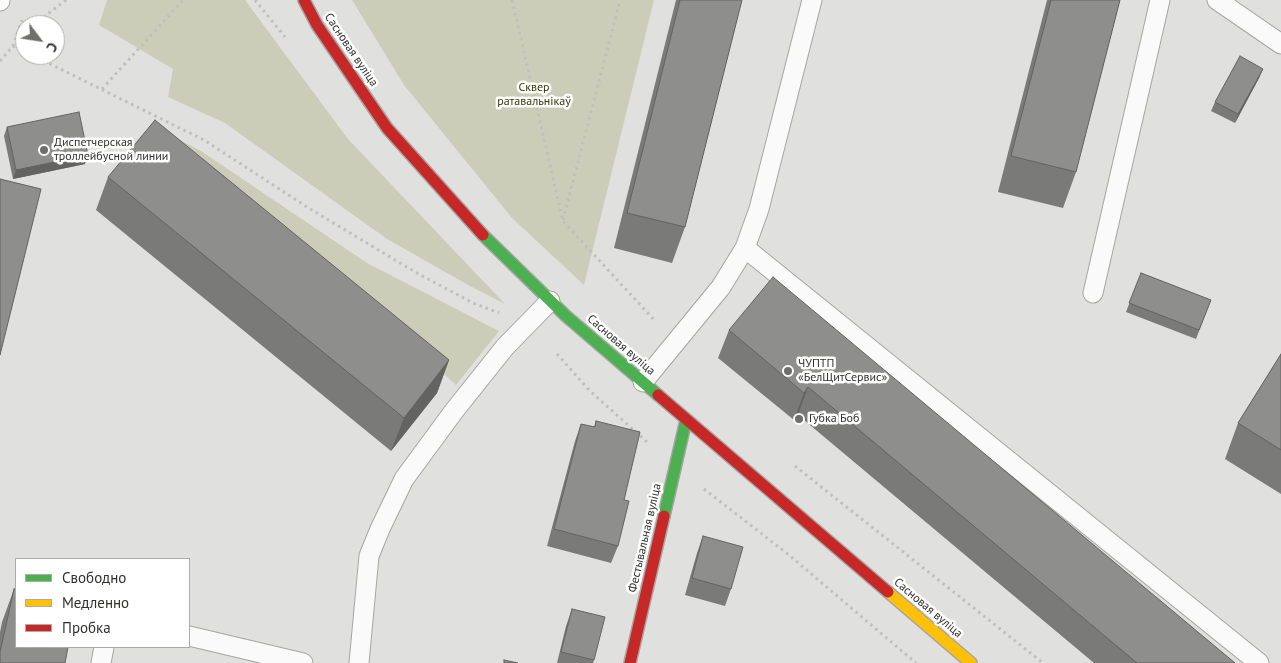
<!DOCTYPE html>
<meta charset="utf-8">
<style>
body{margin:0}
#map{position:relative;width:1281px;height:663px;overflow:hidden;background:#e0e0de;font-family:"PT Sans",sans-serif}
canvas{display:block}
.legend{position:absolute;left:15px;top:558px;width:175px;height:90px;box-sizing:border-box;background:#fff;border:1px solid #acacac;margin:0;padding:6px 9px;list-style:none;font-size:15px;color:#30302f}
.legend li{display:flex;align-items:center;gap:10px;height:25px}
.legend b{width:25px;border:1px solid #acacac}
.north{position:absolute;left:15px;top:15px;width:50px;height:50px;box-sizing:border-box;background:#fff;border:1px solid #acacac;border-radius:50%;rotate:121deg;font-size:14px;font-weight:700;line-height:20px;text-align:center;color:#30302f}
.north::after{content:'';display:block;margin:auto;width:18px;height:22px;background:#6e6e6c;clip-path:polygon(50% 0,100% 100%,50% 72%,0 100%)}
</style>
<div id="map">
<canvas width="1281" height="663"></canvas>
<ul class="legend">
<li><b style="height:6px;background:#4caf50"></b>Свободно</li>
<li><b style="height:6px;background:#ffc107"></b>Медленно</li>
<li><b style="height:6px;background:#c62828"></b>Пробка</li>
</ul>
<div class="north">С</div>
</div>
<script>
const ctx = document.querySelector('canvas').getContext('2d');
ctx.lineJoin = 'round';
function paint(path, color) {
  ctx.fillStyle = color;
  ctx.fill(path, 'evenodd');
}
function shape(rows) {
  const path = new Path2D();
  for (const r of rows) {
    path.moveTo(r[0], r[1]);
    for (let i = 2; i < r.length; i += 2) path.lineTo(r[i], r[i + 1]);
  }
  return path;
}
function stroke(path, color, width, dash) {
  ctx.strokeStyle = color;
  ctx.lineWidth = width;
  ctx.lineCap = dash ? 'butt' : 'round';
  ctx.setLineDash(dash || []);
  ctx.stroke(path);
}
function drawText(font, color, halo, rows, align = 'center') {
  ctx.font = font + ' "PT Sans",sans-serif';
  ctx.lineWidth = 5;
  ctx.setLineDash([]);
  ctx.textBaseline = 'middle';
  ctx.strokeStyle = halo;
  ctx.fillStyle = color;
  for (const [text, x, y, turn = 0] of rows) {
    ctx.save();
    ctx.translate(x, y);
    ctx.rotate((+turn || 0) * Math.PI / 180);
    ctx.textAlign = isNaN(turn) ? turn : align;
    if (halo) ctx.strokeText(text, 0, 0);
    ctx.fillText(text, 0, 0);
    ctx.restore();
  }
}
const green = shape([
 [107,0,245,0,348,139,505,304,470,286,387,239,225,123,168,97,173,69,99,25],
 [352,0,654,0,584,285,512,218,404,85],
 [159,129,201,151,367,263,499,331,456,385,321,262]
]);
const path = shape([
 [255,0,285,37],
 [512,0,563,221,656,322],
 [33,25,66,0],
 [18,37,25,31],
 [13,46,25,52],
 [32,55,204,140,307,207,415,272,473,303,499,313],
 [0,61,13,46,22,20],
 [102,89,183,0],
 [563,220,620,0],
 [557,354,590,391,647,442],
 [795,466,1043,663],
 [704,489,789,555,916,663]
]);
const lane = shape([
 [1217,0,1281,44],
 [0,1,0,0],
 [745,248,1259,663],
 [1093,293,1160,0],
 [643,382,721,287,745,248,759,209,812,0],
 [189,636,303,663],
 [101,663,104,647],
 [359,663,369,556,380,529,404,479,454,411,505,347,550,301]
]);
const fast = shape([
 [483,235,566,316,658,395],
 [664,516,686,420]
]);
const slow = shape([
 [888,592,971,663]
]);
const jam = shape([
 [304,0,317,25,387,128,483,235],
 [658,395,888,592],
 [630,663,664,516]
]);
const wall = shape([
 [676,0,742,0,685,227,672,263,614,248],
 [1047,0,1120,0,1076,172,1063,208,998,192],
 [1263,69,1259,78,1235,123,1211,111,1215,102],
 [7,127,85,164,13,179,4,136],
 [108,177,449,360,437,393,391,451,96,210],
 [1141,273,1211,300,1196,339,1126,312],
 [729,330,1235,663,1094,663,798,415,794,420,718,358],
 [1281,354,1281,494,1225,459,1238,423],
 [596,421,624,500,618,546,611,563,547,546,575,441,581,424,594,427],
 [703,536,731,589,725,606,685,595,697,553],
 [14,589,0,663,0,632,2,622],
 [572,609,594,660,593,663,557,663,566,626]
]);
const shadedWall = shape([
 [1263,69,1259,78,1235,123,1238,114],
 [88,155,85,164,13,179,16,170],
 [449,360,437,393,391,451,404,418],
 [808,387,798,415,794,420,804,393]
]);
const building = shape([
 [680,0,742,0,685,227,627,213,680,0],
 [1051,0,1120,0,1076,172,1011,156,1051,0],
 [1240,56,1263,69,1238,114,1215,102,1240,56],
 [79,112,88,155,16,170,7,127,79,112],
 [155,120,449,360,404,418,108,177,155,120],
 [0,179,41,189,0,355,0,179],
 [1141,273,1211,300,1199,330,1129,303,1141,273],
 [773,277,1235,663,1137,663,808,387,804,393,729,330,773,277],
 [1281,354,1281,450,1238,423,1281,354],
 [596,421,640,432,624,500,629,501,618,546,554,529,581,424,595,427,596,421],
 [703,536,743,547,731,589,692,578,703,536],
 [14,589,16,589,16,647,68,647,65,663,0,663,0,652,14,589],
 [572,609,605,617,594,660,561,652,572,609],
 [504,660,518,663,504,663,504,660]
]);
const markers = [
 [44,150,5,"#6e6e6c"],
 [788,371,5,"#6e6e6c"],
 [799,419,5,"#6e6e6c"]
];
const streetNames = [
 ["Сасновая вуліца",351,50,56],
 ["Сасновая вуліца",621,345,41],
 ["Фестывальная вуліца",645,538,-77],
 ["Сасновая вуліца",928,608,40]
];
const parkNames = [
 ["Сквер",534,88],
 ["ратавальнікаў",534,102]
];
const poiNames = [
 ["Диспетчерская",54,143],
 ["троллейбусной линии",54,157],
 ["ЧУПТП",798,364],
 ["«БелЩитСервис»",798,378],
 ["Губка Боб",809,419]
];
paint(green, '#cccdb9');
stroke(lane, '#a5a5a3', 21);
stroke(fast, '#a5a5a3', 14);
stroke(slow, '#a5a5a3', 14);
stroke(jam, '#a5a5a3', 14);
stroke(path, '#bfbfbe', 3, [2.5, 4]);
stroke(lane, '#fafafa', 19);
stroke(fast, '#4caf50', 11);
stroke(slow, '#ffc107', 11);
stroke(jam, '#c62828', 11);
paint(wall, '#7a7a78');
paint(shadedWall, '#636362');
paint(building, '#8e8e8c');
stroke(building, '#636362', 1);
for (const [x, y, r, color] of markers) {
  const dot = new Path2D();
  dot.arc(x, y, r, 0, 2 * Math.PI);
  ctx.fillStyle = color;
  ctx.fill(dot);
  stroke(dot, '#fff', 2);
}
drawText('12px', '#30302f', '#fff', streetNames);
drawText('12px', '#373809', '#fff', parkNames);
drawText('12px', '#30302f', '#fff', poiNames, 'left');
</script>
